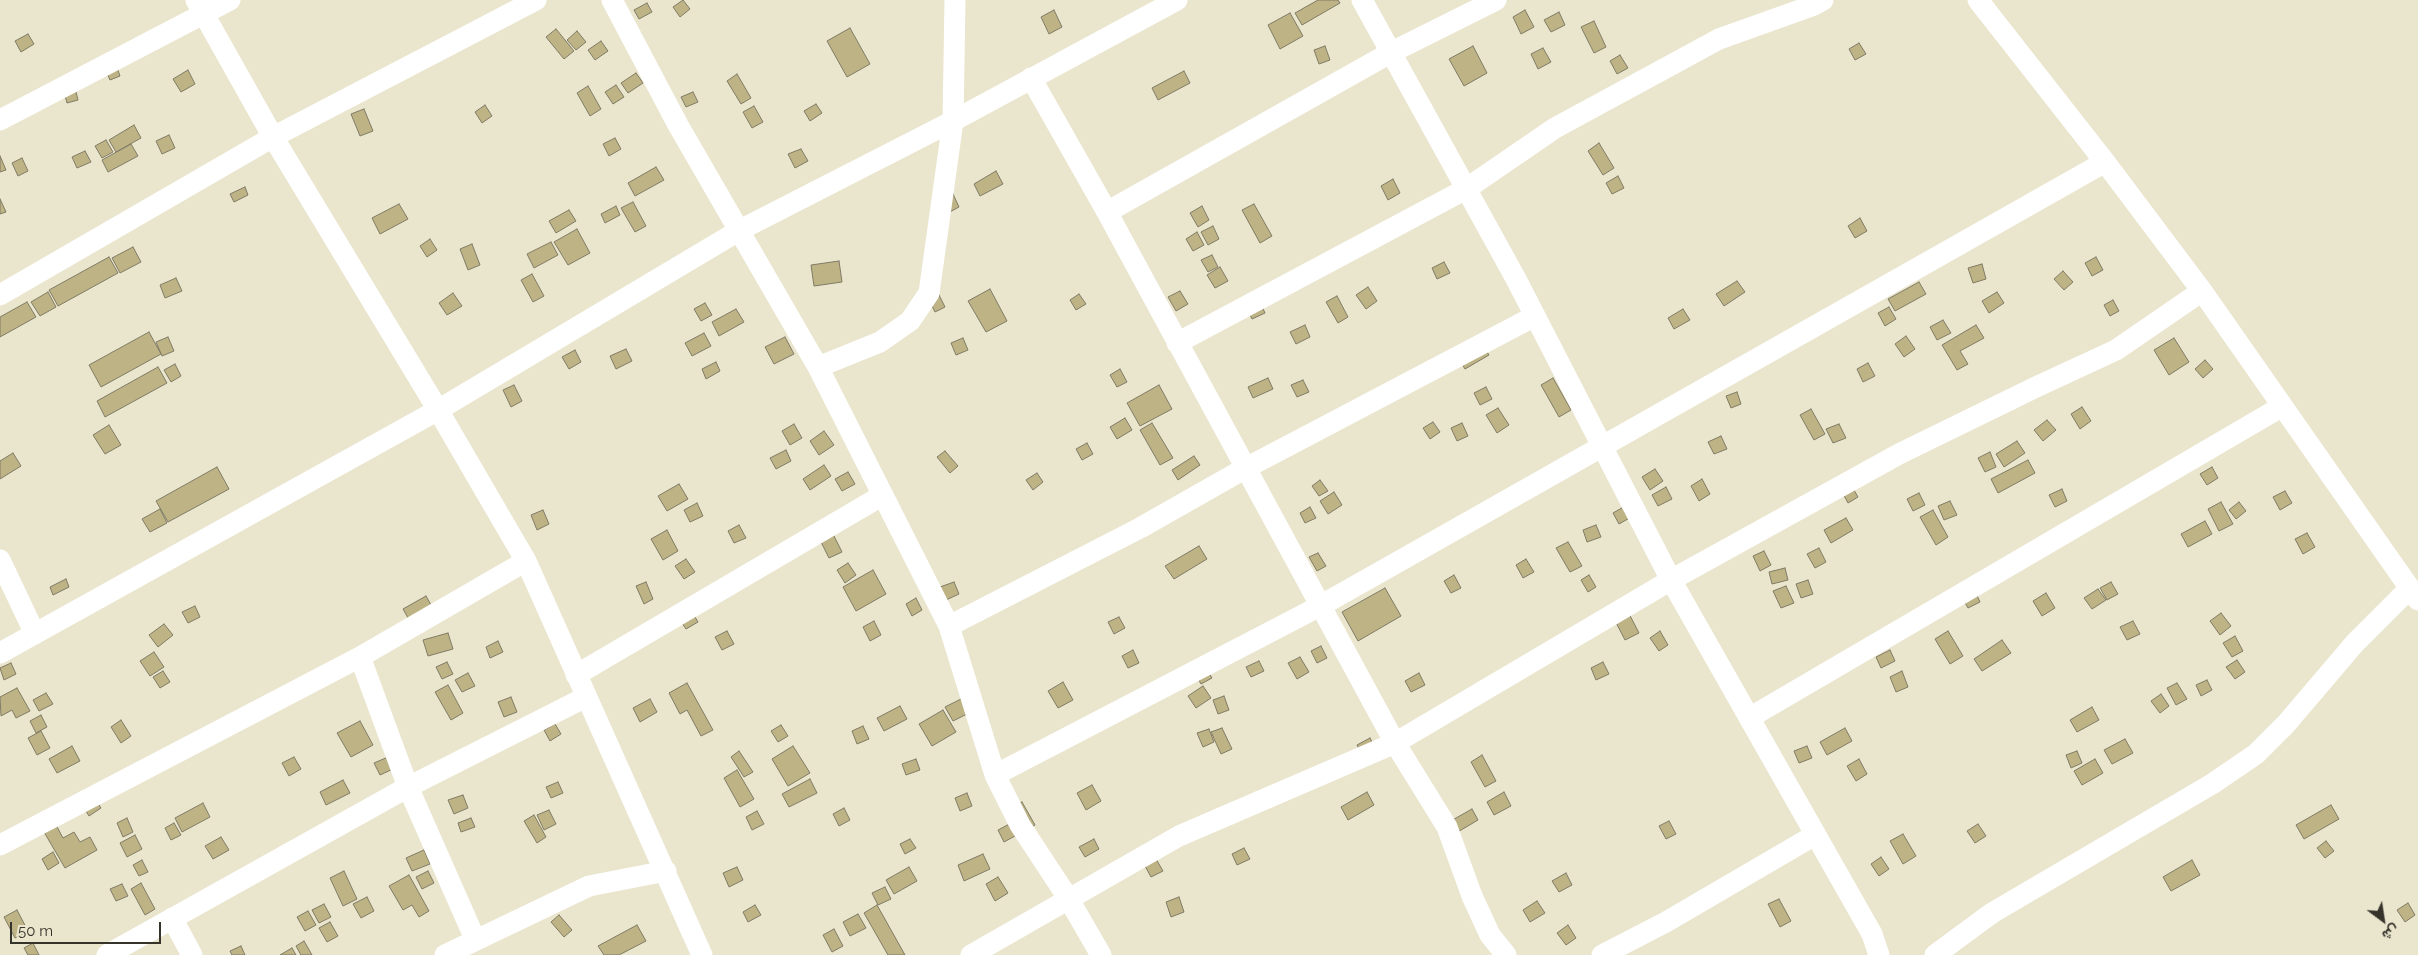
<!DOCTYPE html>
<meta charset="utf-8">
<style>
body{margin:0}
#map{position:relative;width:2418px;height:955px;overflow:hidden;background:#eae5cd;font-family:Raleway,Vazirmatn,sans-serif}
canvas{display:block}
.north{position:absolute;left:2358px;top:895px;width:50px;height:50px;-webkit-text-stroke:4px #eae5cd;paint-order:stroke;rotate:149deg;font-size:14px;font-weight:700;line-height:20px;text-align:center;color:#35332a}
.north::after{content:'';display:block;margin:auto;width:18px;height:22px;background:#35332a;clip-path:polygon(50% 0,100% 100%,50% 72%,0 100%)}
.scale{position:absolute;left:10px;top:922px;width:151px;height:22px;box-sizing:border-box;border:2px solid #35332a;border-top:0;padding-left:6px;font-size:15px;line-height:18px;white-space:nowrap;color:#35332a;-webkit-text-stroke:4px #eae5cd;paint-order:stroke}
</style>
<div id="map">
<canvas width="2418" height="955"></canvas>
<div class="north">ش</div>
<div class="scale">50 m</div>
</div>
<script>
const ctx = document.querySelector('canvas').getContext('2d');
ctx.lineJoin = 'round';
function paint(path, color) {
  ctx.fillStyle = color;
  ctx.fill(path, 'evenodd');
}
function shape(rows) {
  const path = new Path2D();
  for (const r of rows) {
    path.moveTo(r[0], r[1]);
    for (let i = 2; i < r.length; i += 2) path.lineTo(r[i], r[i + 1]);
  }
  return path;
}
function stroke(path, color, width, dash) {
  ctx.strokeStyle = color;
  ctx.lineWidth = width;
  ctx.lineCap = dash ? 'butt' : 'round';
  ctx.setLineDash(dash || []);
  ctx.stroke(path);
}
const building = shape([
 [683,0,690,9,680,17,673,7,683,0],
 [1318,0,1338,0,1340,3,1302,25,1295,13,1318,0],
 [647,3,652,12,639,19,634,10,647,3],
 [1054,10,1062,27,1049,34,1041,17,1054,10],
 [1525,10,1534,27,1521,34,1513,17,1525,10],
 [1559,12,1565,25,1551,32,1544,20,1559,12],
 [1290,13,1303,36,1280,49,1268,25,1290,13],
 [1594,21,1606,47,1594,53,1581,27,1594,21],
 [850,28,870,64,847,77,827,41,850,28],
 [556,29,574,51,564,59,546,37,556,29],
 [577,31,586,42,576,50,567,40,577,31],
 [28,34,34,44,21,52,15,41,28,34],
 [601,41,608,51,595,60,588,50,601,41],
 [1859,43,1866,54,1855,60,1849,49,1859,43],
 [1325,46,1330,60,1319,64,1314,50,1325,46],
 [1473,46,1487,73,1464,86,1449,59,1473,46],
 [1543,48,1551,62,1538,69,1531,54,1543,48],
 [1620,55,1628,68,1617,74,1610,61,1620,55],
 [115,62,120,76,110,80,104,66,115,62],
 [188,70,195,84,181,92,173,79,188,70],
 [1184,71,1190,83,1158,100,1152,88,1184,71],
 [636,73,643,83,628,93,621,83,636,73],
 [737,74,751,98,741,104,727,81,737,74],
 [74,84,78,100,67,103,63,88,74,84],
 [616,85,624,97,613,104,605,92,616,85],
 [588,86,601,109,590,116,577,93,588,86],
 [693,92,698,102,686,107,681,97,693,92],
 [816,104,822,113,810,121,804,111,816,104],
 [485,105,492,116,482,123,475,112,485,105],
 [754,106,763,122,752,128,743,112,754,106],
 [364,109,373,131,360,136,351,114,364,109],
 [134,125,141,138,116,152,109,140,134,125],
 [169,135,175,148,162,154,156,141,169,135],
 [615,138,621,149,609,156,603,144,615,138],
 [106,140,113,152,102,158,95,146,106,140],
 [1599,143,1614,168,1603,175,1588,151,1599,143],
 [131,144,138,156,108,172,102,160,131,144],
 [801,149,808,161,795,168,788,154,801,149],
 [85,151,91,162,77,168,72,157,85,151],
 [0,156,6,170,0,172,0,156],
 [22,158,28,171,18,176,12,163,22,158],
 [656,167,664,180,635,196,628,183,656,167],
 [996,171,1003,184,980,196,974,184,996,171],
 [1618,176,1624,188,1612,194,1606,183,1618,176],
 [1393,179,1400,193,1388,200,1381,186,1393,179],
 [245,187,248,195,234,202,230,194,245,187],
 [953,194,959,207,948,213,953,194],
 [0,199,6,212,0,214,0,199],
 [633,202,646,226,635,232,621,208,633,202],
 [399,204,408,219,380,234,372,218,399,204],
 [1254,204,1272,236,1260,243,1242,210,1254,204],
 [616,206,620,215,605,223,601,214,616,206],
 [1202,206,1209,220,1198,227,1190,213,1202,206],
 [569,210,576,221,556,233,549,221,569,210],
 [1860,218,1867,231,1855,238,1848,226,1860,218],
 [1213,226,1219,239,1208,245,1201,232,1213,226],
 [577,229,590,253,568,265,554,242,577,229],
 [1197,232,1204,245,1193,251,1186,239,1197,232],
 [430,239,437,250,427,257,420,246,430,239],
 [551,242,558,255,534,268,527,254,551,242],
 [472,244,480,265,468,270,460,249,472,244],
 [133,247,141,262,120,273,112,258,133,247],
 [1212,255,1218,267,1208,272,1201,260,1212,255],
 [109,257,118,273,58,306,49,290,109,257],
 [2096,257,2103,270,2092,276,2085,263,2096,257],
 [839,261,842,282,814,286,811,265,839,261],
 [1444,262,1450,273,1437,279,1432,268,1444,262],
 [1982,264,1986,279,1973,283,1968,268,1982,264],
 [1220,267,1228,281,1215,288,1207,275,1220,267],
 [2063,271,2073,282,2064,290,2054,279,2063,271],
 [532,274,544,296,533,302,521,280,532,274],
 [176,278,182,291,165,298,160,285,176,278],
 [1737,281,1745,292,1724,306,1716,294,1737,281],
 [1919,282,1926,294,1895,311,1888,299,1919,282],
 [1368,287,1377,301,1366,309,1356,295,1368,287],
 [990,289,1007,321,986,332,968,301,990,289],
 [1180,291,1188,304,1176,311,1168,297,1180,291],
 [48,292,56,307,40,316,31,302,48,292],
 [1997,292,2004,303,1989,313,1982,301,1997,292],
 [453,293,462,306,447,315,439,303,453,293],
 [1079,294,1086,304,1076,310,1070,300,1079,294],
 [939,295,945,307,935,312,929,300,939,295],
 [1337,296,1348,317,1338,323,1326,302,1337,296],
 [1259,300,1265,313,1252,319,1246,306,1259,300],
 [2113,300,2119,311,2110,316,2104,305,2113,300],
 [27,302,36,317,0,337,0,317,27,302],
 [705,303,712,315,701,321,694,309,705,303],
 [1889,307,1896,319,1885,326,1878,313,1889,307],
 [736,309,744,322,719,336,712,322,736,309],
 [1683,309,1690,320,1674,329,1668,318,1683,309],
 [1943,320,1951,333,1937,340,1930,327,1943,320],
 [1305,325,1310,337,1296,344,1290,332,1305,325],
 [1976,325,1984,338,1960,351,1968,364,1957,370,1942,345,1976,325],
 [149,332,161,354,101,387,89,365,149,332],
 [704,333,711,346,692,356,685,343,704,333],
 [1906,336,1915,349,1904,357,1895,344,1906,336],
 [168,337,174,351,162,356,156,342,168,337],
 [785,337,794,354,774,364,765,347,785,337],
 [963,338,968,350,956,355,951,343,963,338],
 [2174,338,2189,362,2169,375,2154,350,2174,338],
 [1482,344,1489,355,1465,369,1458,358,1482,344],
 [626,349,632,361,616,369,610,356,626,349],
 [575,350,581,362,569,369,562,357,575,350],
 [2205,360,2213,369,2203,378,2195,369,2205,360],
 [716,362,720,371,706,379,702,369,716,362],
 [1868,363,1875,376,1863,382,1857,369,1868,363],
 [175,364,181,376,171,382,164,370,175,364],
 [158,367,167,383,105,417,97,401,158,367],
 [1120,369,1127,382,1117,387,1110,375,1120,369],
 [1268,378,1273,389,1253,398,1248,387,1268,378],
 [1553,378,1571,410,1559,417,1541,385,1553,378],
 [1303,380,1309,392,1297,397,1291,385,1303,380],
 [514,385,522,401,511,407,503,390,514,385],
 [1159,385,1172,409,1140,426,1127,403,1159,385],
 [1486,387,1492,399,1480,405,1474,393,1486,387],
 [1737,392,1741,404,1731,408,1726,396,1737,392],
 [2082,407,2091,421,2080,429,2071,414,2082,407],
 [1498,408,1509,425,1497,433,1486,415,1498,408],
 [1811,409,1825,434,1814,440,1800,415,1811,409],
 [1125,418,1132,430,1117,439,1110,427,1125,418],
 [2047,420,2056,430,2043,441,2034,430,2047,420],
 [1433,422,1440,432,1430,439,1423,428,1433,422],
 [1152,423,1173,458,1160,465,1140,430,1152,423],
 [1462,423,1468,436,1457,441,1451,428,1462,423],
 [794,424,802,438,790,445,782,431,794,424],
 [1839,424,1846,438,1833,443,1826,429,1839,424],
 [109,425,121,445,105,454,93,435,109,425],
 [824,431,834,445,819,455,810,441,824,431],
 [1721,436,1727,449,1714,454,1708,442,1721,436],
 [2017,441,2025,453,2004,467,1996,454,2017,441],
 [1087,443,1093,454,1082,460,1076,449,1087,443],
 [786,450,791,461,776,469,770,458,786,450],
 [945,451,958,466,950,473,937,457,945,451],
 [1990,452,1996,467,1985,472,1978,458,1990,452],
 [13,453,21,466,0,479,0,461,13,453],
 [1194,456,1200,465,1178,480,1172,470,1194,456],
 [2028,460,2035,473,1998,493,1991,479,2028,460],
 [824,465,831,476,810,490,803,479,824,465],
 [217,467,229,489,168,522,156,501,217,467],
 [2212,467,2218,478,2207,485,2200,474,2212,467],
 [1655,469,1663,481,1650,490,1642,477,1655,469],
 [848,472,855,484,842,491,835,479,848,472],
 [1037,473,1043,482,1033,490,1026,480,1037,473],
 [1702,479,1710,494,1699,501,1691,486,1702,479],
 [1320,480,1328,491,1319,496,1312,486,1320,480],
 [679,484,688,499,667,511,658,496,679,484],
 [1851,485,1858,497,1848,503,1841,490,1851,485],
 [1666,487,1672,499,1658,506,1652,495,1666,487],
 [2062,489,2067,501,2055,507,2049,495,2062,489],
 [2285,491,2292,503,2280,510,2273,497,2285,491],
 [1334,492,1342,505,1328,514,1320,501,1334,492],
 [1919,493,1925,505,1913,511,1907,499,1919,493],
 [1950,501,1957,515,1944,520,1938,506,1950,501],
 [2221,502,2233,524,2219,531,2208,509,2221,502],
 [2239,502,2246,511,2236,519,2229,510,2239,502],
 [697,503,703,516,690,522,684,510,697,503],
 [1627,505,1633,516,1619,524,1613,513,1627,505],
 [1310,507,1316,518,1305,523,1300,513,1310,507],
 [160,509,167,523,150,532,142,519,160,509],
 [543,510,549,524,537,530,531,515,543,510],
 [1933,510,1948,537,1936,545,1920,517,1933,510],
 [1846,518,1853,530,1831,543,1824,530,1846,518],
 [2205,521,2212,534,2188,547,2181,534,2205,521],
 [739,525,746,538,734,543,728,531,739,525],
 [1596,525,1601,537,1587,542,1583,530,1596,525],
 [667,530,678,551,663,560,651,539,667,530],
 [2307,533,2315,547,2303,554,2295,539,2307,533],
 [833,534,842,552,829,558,820,540,833,534],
 [1568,542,1582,566,1570,572,1556,548,1568,542],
 [1199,546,1207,559,1174,579,1165,566,1199,546],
 [1819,548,1826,562,1815,568,1807,554,1819,548],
 [1764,551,1771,565,1760,571,1753,556,1764,551],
 [1318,553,1326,566,1317,571,1309,557,1318,553],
 [686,559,695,572,684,579,675,566,686,559],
 [1526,559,1534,572,1523,578,1516,565,1526,559],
 [848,563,856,575,845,583,837,570,848,563],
 [1785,568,1788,580,1772,584,1769,572,1785,568],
 [873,570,886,594,856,611,843,587,873,570],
 [1454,575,1461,588,1451,593,1444,581,1454,575],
 [1589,575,1596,587,1588,592,1581,580,1589,575],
 [66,579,69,587,53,595,50,587,66,579],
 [1808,580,1813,594,1801,598,1796,584,1808,580],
 [646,582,653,599,644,604,636,586,646,582],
 [954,582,959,594,946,600,940,587,954,582],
 [2111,582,2118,594,2107,600,2100,588,2111,582],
 [1786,586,1794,603,1781,608,1773,591,1786,586],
 [1385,588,1401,616,1358,641,1342,612,1385,588],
 [2098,589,2106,600,2092,609,2084,598,2098,589],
 [1975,591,1980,602,1968,608,1962,597,1975,591],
 [2046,593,2055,608,2042,616,2033,601,2046,593],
 [426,596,439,619,416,632,403,609,426,596],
 [916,598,922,610,912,616,906,604,916,598],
 [1624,604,1639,633,1625,640,1610,611,1624,604],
 [195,606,200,617,188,623,182,612,195,606],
 [692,612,698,622,686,629,680,620,692,612],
 [2221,613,2231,626,2220,635,2210,621,2221,613],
 [1119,617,1125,628,1114,634,1108,622,1119,617],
 [874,621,881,635,870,641,863,627,874,621],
 [2133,621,2140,634,2127,640,2120,627,2133,621],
 [164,624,173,635,158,647,149,635,164,624],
 [727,631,734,644,722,650,715,637,727,631],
 [1660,631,1668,645,1659,651,1650,638,1660,631],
 [1948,631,1963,656,1950,664,1935,639,1948,631],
 [448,633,453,649,428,656,423,640,448,633],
 [2235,636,2243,651,2232,657,2223,643,2235,636],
 [2002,640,2011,653,1982,671,1974,659,2002,640],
 [498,641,503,652,490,658,486,647,498,641],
 [1321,646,1327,658,1317,663,1311,651,1321,646],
 [1133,650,1139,663,1128,668,1122,656,1133,650],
 [1890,650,1895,661,1881,668,1876,657,1890,650],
 [154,652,164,667,150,676,140,661,154,652],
 [1300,657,1309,672,1297,679,1288,663,1300,657],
 [2237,660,2245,672,2235,679,2226,667,2237,660],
 [1259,661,1264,671,1251,677,1246,667,1259,661],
 [447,662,453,674,442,679,436,667,447,662],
 [1603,662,1609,674,1596,680,1591,668,1603,662],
 [11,663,16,674,4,680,0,668,11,663],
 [1206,668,1212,678,1201,684,1195,673,1206,668],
 [163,671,170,682,160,688,153,677,163,671],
 [1902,671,1908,687,1896,692,1890,677,1902,671],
 [468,673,475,686,462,692,455,680,468,673],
 [1419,673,1425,685,1411,692,1405,681,1419,673],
 [2207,680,2212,690,2201,696,2196,685,2207,680],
 [1063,682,1073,700,1058,708,1048,691,1063,682],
 [687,683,713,730,701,736,687,710,680,714,669,693,687,683],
 [2177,683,2187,699,2176,705,2167,688,2177,683],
 [448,685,463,713,451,720,435,692,448,685],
 [1203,686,1211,698,1196,708,1188,696,1203,686],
 [17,688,30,711,16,718,12,710,1,716,0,697,17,688],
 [46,693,53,704,39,711,33,700,46,693],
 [2161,694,2169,706,2160,713,2151,701,2161,694],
 [967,696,975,710,953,721,945,707,967,696],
 [1224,696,1229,710,1218,714,1213,700,1224,696],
 [511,697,517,712,504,717,498,702,511,697],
 [650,699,657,712,640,722,633,708,650,699],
 [900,706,907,719,884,731,877,718,900,706],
 [2092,707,2099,720,2077,732,2070,720,2092,707],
 [943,710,956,732,932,746,919,724,943,710],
 [41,715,47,727,36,733,30,721,41,715],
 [121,720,131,736,121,743,111,727,121,720],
 [360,721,373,745,351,757,337,733,360,721],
 [555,724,561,734,550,741,544,730,555,724],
 [781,725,788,736,778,742,771,731,781,725],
 [863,726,869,739,857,744,852,731,863,726],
 [1222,728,1232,749,1221,754,1211,732,1222,728],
 [1845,728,1852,741,1827,755,1820,742,1845,728],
 [1209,729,1214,742,1203,747,1197,733,1209,729],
 [41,731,50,748,37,755,28,738,41,731],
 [1370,738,1377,752,1364,759,1357,745,1370,738],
 [2125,739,2133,753,2112,764,2104,750,2125,739],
 [72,746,80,761,57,773,49,759,72,746],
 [793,746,810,773,788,786,772,759,793,746],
 [1807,746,1812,758,1799,763,1794,751,1807,746],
 [739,751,753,772,744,777,731,757,739,751],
 [2077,751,2082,763,2071,768,2066,755,2077,751],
 [1482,755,1496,781,1485,787,1471,762,1482,755],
 [294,757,301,769,289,776,282,763,294,757],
 [388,757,393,769,380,775,374,763,388,757],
 [916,759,920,770,906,775,902,764,916,759],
 [1859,759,1867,774,1856,781,1847,766,1859,759],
 [2095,759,2103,773,2082,785,2074,771,2095,759],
 [737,770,754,799,740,807,724,778,737,770],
 [810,779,817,793,789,807,782,794,810,779],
 [343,780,350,793,326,805,320,792,343,780],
 [558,782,563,793,551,798,546,787,558,782],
 [1092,785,1101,801,1086,810,1077,793,1092,785],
 [90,791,101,808,89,816,78,798,90,791],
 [1367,792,1374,805,1348,820,1341,807,1367,792],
 [1504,792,1511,806,1494,815,1487,802,1504,792],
 [967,793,972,806,960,811,955,798,967,793],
 [463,795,468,808,454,814,448,800,463,795],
 [1022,802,1035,825,1004,842,998,830,1017,820,1010,808,1022,802],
 [203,803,210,817,182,832,175,818,203,803],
 [2331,805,2339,819,2304,839,2296,825,2331,805],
 [844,808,850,820,839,826,833,814,844,808],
 [1472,809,1478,820,1456,833,1449,822,1472,809],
 [549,810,556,824,544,830,537,815,549,810],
 [757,811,764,824,752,830,746,817,757,811],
 [534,815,546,837,537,843,524,821,534,815],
 [127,818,133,832,123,837,117,823,127,818],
 [471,818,475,827,461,832,458,823,471,818],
 [1669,821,1676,834,1666,839,1659,826,1669,821],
 [174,823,181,835,171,840,165,828,174,823],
 [1978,824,1986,836,1975,843,1967,831,1978,824],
 [56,825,63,838,74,832,80,842,90,837,97,850,65,868,44,832,56,825],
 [1903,834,1916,856,1903,864,1890,841,1903,834],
 [135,835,142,849,127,857,120,843,135,835],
 [221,837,229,850,213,859,205,846,221,837],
 [910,839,916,848,905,854,900,844,910,839],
 [1094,839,1099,849,1085,857,1079,847,1094,839],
 [2326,841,2334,851,2325,858,2317,848,2326,841],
 [1244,848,1250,859,1237,865,1232,854,1244,848],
 [424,850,430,864,412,871,406,858,424,850],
 [53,852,59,863,48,870,42,859,53,852],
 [983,854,990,869,964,881,958,865,983,854],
 [1881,857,1889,869,1879,876,1871,864,1881,857],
 [1156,859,1163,871,1151,877,1145,866,1156,859],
 [142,860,148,872,139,876,133,865,142,860],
 [2192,860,2200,875,2171,891,2163,877,2192,860],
 [737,867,743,880,729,887,723,873,737,867],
 [909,867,917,881,894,894,886,880,909,867],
 [344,871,357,899,343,906,330,878,344,871],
 [428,871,434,883,422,889,416,877,428,871],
 [1566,873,1572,885,1559,892,1552,881,1566,873],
 [409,875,429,911,419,917,412,905,403,910,389,886,409,875],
 [998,877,1008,893,995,901,986,884,998,877],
 [141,883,155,909,145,915,131,889,141,883],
 [122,884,128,896,116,901,110,889,122,884],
 [885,887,891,899,878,905,872,893,885,887],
 [367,897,374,911,361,918,353,904,367,897],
 [1179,897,1184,912,1171,917,1166,902,1179,897],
 [1779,899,1791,921,1780,927,1768,904,1779,899],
 [1537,901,1545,913,1530,922,1523,910,1537,901],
 [2408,903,2415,915,2405,922,2397,910,2408,903],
 [324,904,331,917,319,923,312,910,324,904],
 [755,905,761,915,748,922,743,912,755,905],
 [877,905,905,955,888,955,864,913,877,905],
 [17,910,28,931,15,938,4,917,17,910],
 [308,911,316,925,305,931,297,917,308,911],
 [858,914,866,928,850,936,843,922,858,914],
 [559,915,572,930,564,937,551,922,559,915],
 [330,922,338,936,327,942,319,928,330,922],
 [637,925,646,941,619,955,604,955,598,946,637,925],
 [1568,925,1576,938,1566,945,1557,933,1568,925],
 [834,929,843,946,832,952,823,935,834,929],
 [304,941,312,955,301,955,296,946,304,941],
 [33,943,39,955,28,955,24,948,33,943],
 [241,946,245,955,232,955,230,951,241,946],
 [292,948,296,955,280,955,292,948]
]);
const minor = shape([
 [196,0,273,137,438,410,526,561,702,955],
 [612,0,678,125,818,367,949,626,995,775,1020,825,1068,898,1101,955],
 [1362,0,1516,279,1671,580,1872,934,1879,955],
 [1978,0,2105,162,2202,291,2418,600],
 [1031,78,1107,212,1395,743,1447,827,1472,896,1490,935,1506,955],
 [0,120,230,0],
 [1107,212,1390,53,1496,0],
 [0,295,273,137,536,0],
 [1177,343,1466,189,1555,128,1673,64,1719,39,1814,5,1823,0],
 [818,367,880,342,910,321,929,293,953,121,955,0],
 [0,560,35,634],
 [949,626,1140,528,1244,469,1535,316],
 [0,653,438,410,740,230,953,121,1177,0],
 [360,657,408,787,475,939],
 [576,675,883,495],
 [1749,718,2281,407],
 [995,775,1320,606,2105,162],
 [0,845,360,657,526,561],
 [172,918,192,955],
 [107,955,408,787,586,697],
 [445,955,589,886,666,871],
 [971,955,1179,836,1395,743,1671,580,1899,454,2036,387,2116,350,2202,291],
 [1602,955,1666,922,1815,835],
 [1935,955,1992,913,2212,784,2256,754,2286,724,2355,643,2409,589]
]);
paint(building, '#beb384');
stroke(building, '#807b66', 1);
stroke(minor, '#fff', 21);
</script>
